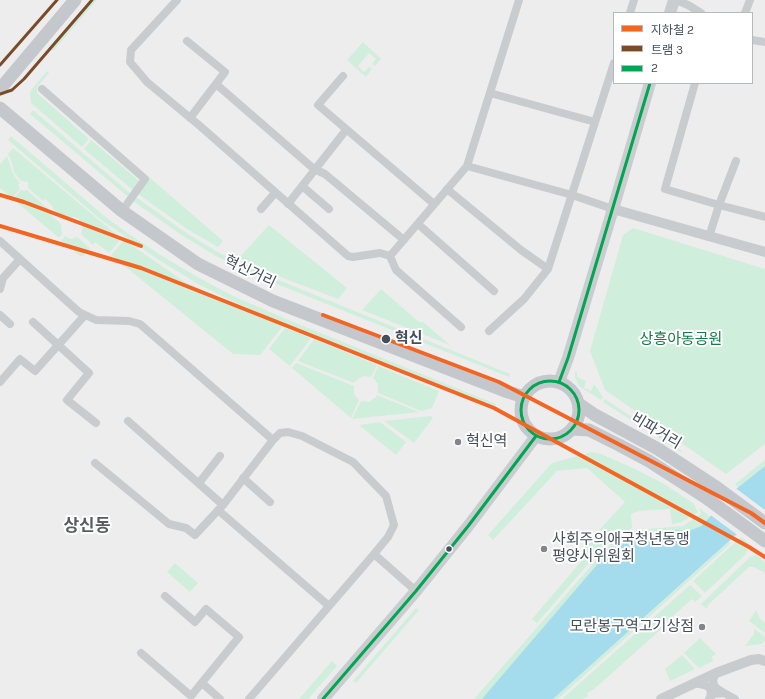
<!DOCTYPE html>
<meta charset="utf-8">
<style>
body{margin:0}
#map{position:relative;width:765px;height:699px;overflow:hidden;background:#eeeded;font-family:Karla,"Noto Sans KR",sans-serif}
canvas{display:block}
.legend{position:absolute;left:613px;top:12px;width:140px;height:72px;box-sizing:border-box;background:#fff;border:1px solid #b4b9bd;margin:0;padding:5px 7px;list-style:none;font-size:12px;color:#444f5a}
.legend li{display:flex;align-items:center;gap:8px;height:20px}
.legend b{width:20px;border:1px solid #b4b9bd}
</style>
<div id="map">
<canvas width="765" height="699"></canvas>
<ul class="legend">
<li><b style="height:5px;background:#f26522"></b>지하철 2</li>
<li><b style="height:5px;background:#7a4b2a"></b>트램 3</li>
<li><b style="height:5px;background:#00a651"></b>2</li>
</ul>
</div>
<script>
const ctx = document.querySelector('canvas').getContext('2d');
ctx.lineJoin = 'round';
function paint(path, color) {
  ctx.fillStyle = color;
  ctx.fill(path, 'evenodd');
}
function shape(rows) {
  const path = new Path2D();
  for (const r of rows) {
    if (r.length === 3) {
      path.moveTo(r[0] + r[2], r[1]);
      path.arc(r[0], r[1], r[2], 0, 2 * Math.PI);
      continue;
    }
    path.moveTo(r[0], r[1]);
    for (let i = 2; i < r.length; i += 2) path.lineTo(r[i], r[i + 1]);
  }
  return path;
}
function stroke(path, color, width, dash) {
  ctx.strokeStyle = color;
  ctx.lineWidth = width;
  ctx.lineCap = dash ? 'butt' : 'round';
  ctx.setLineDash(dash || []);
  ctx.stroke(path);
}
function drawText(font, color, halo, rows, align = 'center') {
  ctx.font = font + ' Karla,"Noto Sans KR",sans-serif';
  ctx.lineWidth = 4;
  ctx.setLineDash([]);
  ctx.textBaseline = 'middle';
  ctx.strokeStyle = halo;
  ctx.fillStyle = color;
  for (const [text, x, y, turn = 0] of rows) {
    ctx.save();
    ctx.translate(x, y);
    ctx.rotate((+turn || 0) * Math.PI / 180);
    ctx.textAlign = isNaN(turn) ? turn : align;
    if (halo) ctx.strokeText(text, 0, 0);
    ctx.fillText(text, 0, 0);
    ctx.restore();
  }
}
const green = shape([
 [92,0,97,0,54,50,49,51],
 [363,42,381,59,375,66,372,64,376,59,369,53,358,66,364,72,369,67,372,69,366,77,347,60],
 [47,71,49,73,37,87,37,93,89,139,82,147,31,103,30,95,31,90],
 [33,110,132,195,128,196,126,195,30,114],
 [11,136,103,215,126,232,162,256,201,279,233,296,291,321,496,404,494,409,289,326,232,301,198,284,159,260,100,219,8,140],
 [91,140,138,180,139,183,134,191,84,149],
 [13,148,112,231,122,238,109,253,95,242,93,245,81,234,82,231,82,224,78,218,71,217,65,220,52,208,53,207,45,199,43,201,28,188,28,182,21,181,14,172,11,160,8,154],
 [7,156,13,174,20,183,18,185,20,189,12,198,0,188,0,164],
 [149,177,223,241,218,247,187,229,138,194],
 [21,190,24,191,27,190,54,214,52,216,61,224,62,234,59,238,13,199],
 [136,197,185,232,216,251,256,271,510,374,509,377,254,275,214,255,183,236,133,201],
 [269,225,347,288,338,299,278,276,239,258],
 [633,228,765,269,765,444,726,474,605,390,590,351,623,235],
 [64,236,71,239,77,237,90,248,83,256,80,256,61,240,64,238],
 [124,240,185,282,283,326,260,355,233,354,111,255],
 [381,289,419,322,423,322,450,345,362,310],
 [285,328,311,338,290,366,269,349],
 [314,339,377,365,371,377,363,376,357,380,354,383,298,361],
 [296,363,354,386,354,394,359,400,351,418,292,368],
 [378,366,439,391,432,408,421,411,378,393,378,384,373,378],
 [575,371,577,372,577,377,586,381,584,388,591,391,594,384,603,397,601,400,579,386,575,377],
 [377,395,419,412,352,419,361,401,369,402,375,398],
 [605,399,682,451,681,452,603,402],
 [431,416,433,418,414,443,384,421],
 [380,422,406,442,396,455,359,425],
 [592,452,601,454,635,469,664,484,693,503,698,512,682,522,672,524,670,509,639,511,631,514,632,528,609,543,595,556,537,623,532,619,584,558,579,552,625,502,587,468,557,471,493,540,488,535,552,463],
 [765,460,765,466,738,487,735,484],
 [699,508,709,516,701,526,690,531,675,530,632,536,615,547,601,560,490,691,482,699,474,699,607,548,619,539,637,530,683,526,701,514],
 [741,537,750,544,746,554,705,593,693,581],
 [729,542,731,543,558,699,553,699],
 [756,555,765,562,765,573,754,567,749,567,708,605,707,609,701,604,750,557],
 [175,563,198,583,190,592,167,572],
 [690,585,702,596,695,602,692,599,665,623,666,625,593,690,587,693,588,696,583,699,562,699],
 [416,608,419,610,356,683,353,681],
 [756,610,760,619,765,623,765,633,749,621],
 [754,629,765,636,765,640,762,644,745,646,754,634],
 [700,638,716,654,712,657,713,661,699,668,684,653],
 [682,655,695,669,670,681,665,669],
 [332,661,337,666,308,699,299,699]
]);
const water = shape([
 [765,466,765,509,553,699,482,699,601,560,615,547,625,540,641,534,675,530,689,531,701,526,736,489]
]);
const pier = shape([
 [734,487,765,510,765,512,739,536,709,514]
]);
const minor = shape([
 [177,0,131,50,130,62,147,82,200,126,348,256,353,257,380,253,390,256,467,166,519,0],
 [676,0,688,5,701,13],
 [630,13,634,0],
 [745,13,750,0],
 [752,40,765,42],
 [187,41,225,72,190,118],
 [343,76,318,105,434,204],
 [695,83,665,189,719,205,765,217],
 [216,84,314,169,325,174,404,240],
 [42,89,145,179,122,211],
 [490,93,595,122],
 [467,166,572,195,613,209],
 [302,186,329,209],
 [447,189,521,250,548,269],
 [288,204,346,130],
 [261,209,275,193],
 [418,224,494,291],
 [709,237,719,205,736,161],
 [0,241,79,312,96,320,129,321,140,324,273,440,280,433,288,432,302,436,353,462,386,496,394,525,388,537,374,554,249,699],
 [390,256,396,270,461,327],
 [0,289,3,278,20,259],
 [0,315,10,324],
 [33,322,89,373,67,400,96,423],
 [489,331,524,299,548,269,614,63],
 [0,382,20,359,35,371,85,315],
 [128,421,223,505],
 [95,463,169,524,186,528,195,535,223,505,273,440],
 [243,478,270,502],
 [199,483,220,456],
 [218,510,329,606],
 [374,554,416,591],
 [141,653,191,696,239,637,206,609,195,622,165,596],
 [716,673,713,680,714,685,716,688,724,693],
 [202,683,220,699],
 [695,683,704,685,709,687,711,692,710,698],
 [709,699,714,694,724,693,735,699]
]);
const tertiary = shape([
 [613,209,765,252],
 [661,699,716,673,751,660,759,659,765,661]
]);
const secondary = shape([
 [670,13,674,0],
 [559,382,568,358,613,209,650,83],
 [323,699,416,591,469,525,536,436]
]);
const primary = shape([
 [0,89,75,0],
 [0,108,122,211,198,264,273,301,505,391,524,397],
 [550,410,29],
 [579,404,595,415,658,449,716,487,765,523],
 [573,429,589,430,619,445,649,461,705,497,765,541]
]);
const bus1 = shape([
 [550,410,29],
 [559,382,568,358,650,83],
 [323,699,416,591,469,525,536,436]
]);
const tram1 = shape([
 [0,65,57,0],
 [0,94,12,90,24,79,92,0]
]);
const metro1 = shape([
 [0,195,24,202,141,246],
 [0,226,141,268,494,408,749,547,765,557],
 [323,315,499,382,751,513,765,523]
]);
const markers = [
 [386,339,5,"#444f5a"],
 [458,442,4,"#80868d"],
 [449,549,3.5,"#444f5a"],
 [544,549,4,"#80868d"],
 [702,627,4,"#80868d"]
];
const streetNames = [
 ["혁신거리",250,272,26],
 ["비파거리",656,431,31]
];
const stopNames = [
 ["혁신",395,339]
];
const parkNames = [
 ["상흥아동공원",681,340]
];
const poiNames = [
 ["혁신역",466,442],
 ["사회주의애국청년동맹",552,540],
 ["평양시위원회",552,557],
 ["모란봉구역고기상점",694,627,"right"]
];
const quarterNames = [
 ["상신동",87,526]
];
paint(green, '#d0eedc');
paint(water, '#a4dced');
paint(pier, '#eeeded');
stroke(minor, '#c9ccce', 8);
stroke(tertiary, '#c9ccce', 10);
stroke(secondary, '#cacdd0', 12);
stroke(primary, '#c4c8cc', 13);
stroke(bus1, '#00a651', 3);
stroke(tram1, '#7a4b2a', 3);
stroke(metro1, '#f26522', 4);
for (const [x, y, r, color] of markers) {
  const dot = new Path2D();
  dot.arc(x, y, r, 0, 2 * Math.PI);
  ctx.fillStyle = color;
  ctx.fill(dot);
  stroke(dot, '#fff', 1.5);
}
drawText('15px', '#444f5a', '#fff', streetNames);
drawText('bold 15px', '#444f5a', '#fff', stopNames, 'left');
drawText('15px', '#157b4b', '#fff', parkNames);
drawText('15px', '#444f5a', '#fff', poiNames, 'left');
drawText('bold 17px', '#595c61', '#fff', quarterNames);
</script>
